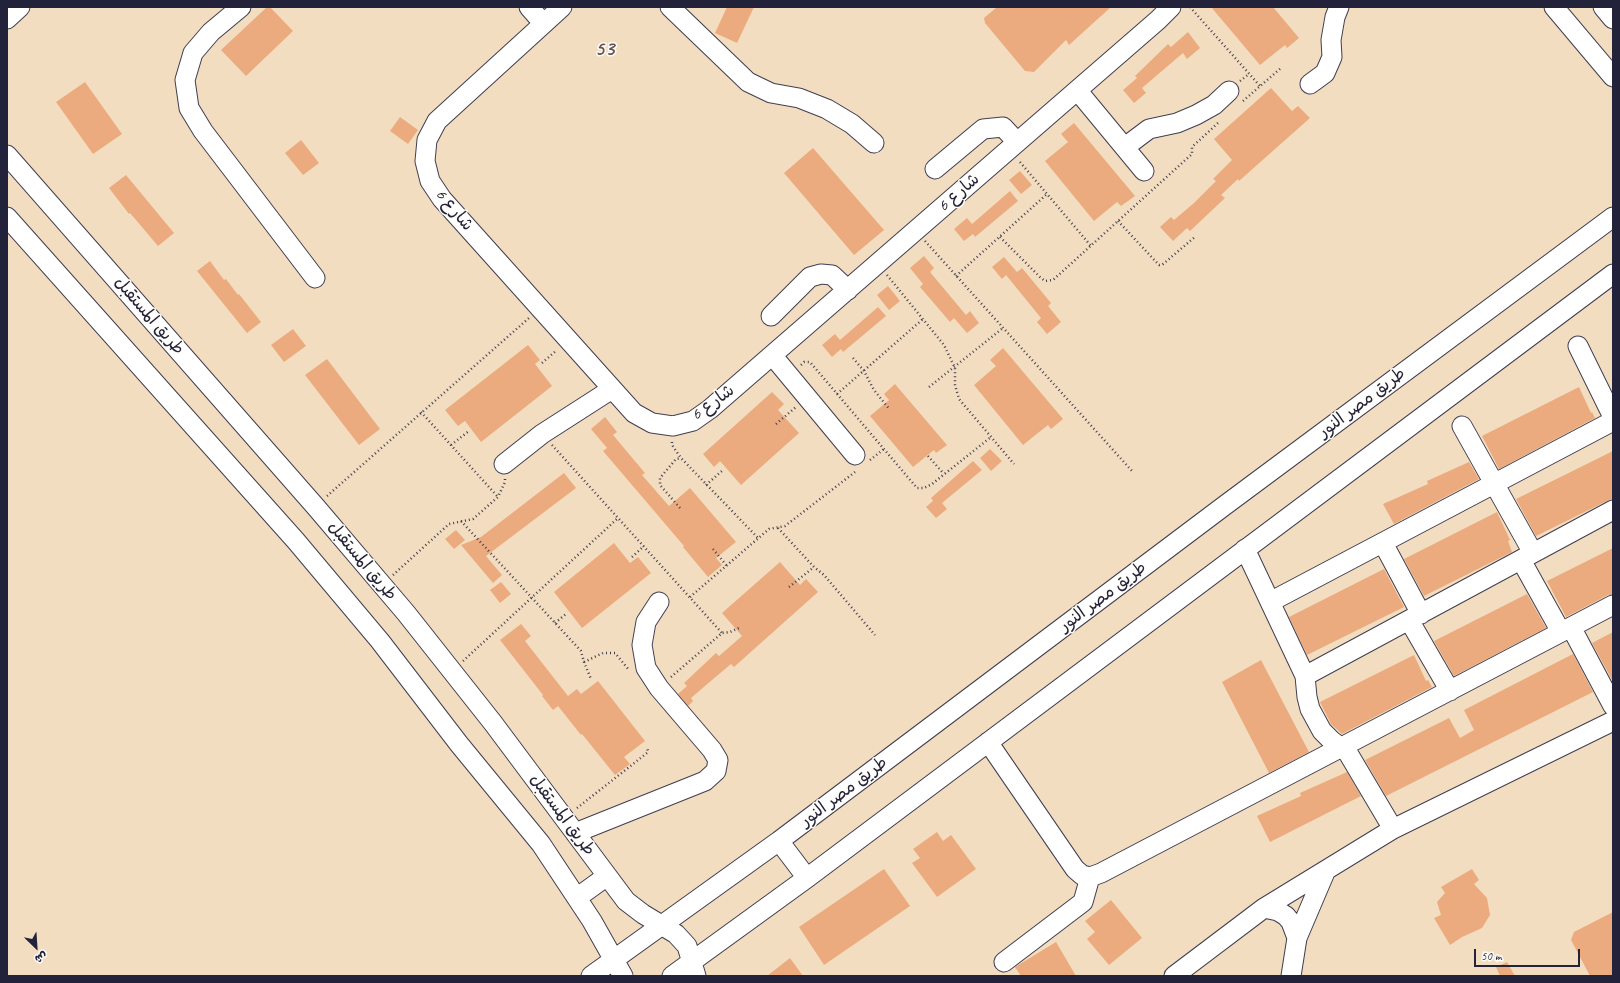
<!DOCTYPE html>
<meta charset="utf-8">
<style>
body{margin:0}
#map{position:relative;width:1620px;height:983px;overflow:hidden;background:#f3ddc0;font-family:Caveat,"Playpen Sans Arabic",sans-serif}
canvas{display:block}
.frame{position:absolute;inset:0;border:8px solid #22223b;pointer-events:none}
.north{position:absolute;left:16px;top:927px;width:40px;height:40px;-webkit-text-stroke:3px #fdfcf7;paint-order:stroke;rotate:155deg;font-size:11px;font-weight:700;line-height:16px;text-align:center;color:#22223b}
.north::after{content:'';display:block;margin:auto;width:14px;height:18px;background:#22223b;clip-path:polygon(50% 0,100% 100%,50% 72%,0 100%)}
.scale{position:absolute;left:1474px;top:949px;width:106px;height:18px;box-sizing:border-box;border:2px solid #22223b;border-top:0;padding-left:5px;font-size:12px;line-height:14px;white-space:nowrap;color:#22223b;-webkit-text-stroke:3px #fdfcf7;paint-order:stroke}
</style>
<div id="map">
<canvas width="1620" height="983"></canvas>
<div class="frame"></div>
<div class="north">ش</div>
<div class="scale">50 m</div>
</div>
<script>
const ctx = document.querySelector('canvas').getContext('2d');
ctx.lineJoin = 'round';
function paint(path, color) {
  ctx.fillStyle = color;
  ctx.fill(path, 'evenodd');
}
function shape(rows) {
  const path = new Path2D();
  for (const r of rows) {
    path.moveTo(r[0], r[1]);
    for (let i = 2; i < r.length; i += 2) path.lineTo(r[i], r[i + 1]);
  }
  return path;
}
function stroke(path, color, width, dash) {
  ctx.strokeStyle = color;
  ctx.lineWidth = width;
  ctx.lineCap = dash ? 'butt' : 'round';
  ctx.setLineDash(dash || []);
  ctx.stroke(path);
}
function drawText(font, color, halo, rows, align = 'center') {
  ctx.font = font + ' Caveat,"Playpen Sans Arabic",sans-serif';
  ctx.lineWidth = 3;
  ctx.setLineDash([]);
  ctx.textBaseline = 'middle';
  ctx.strokeStyle = halo;
  ctx.fillStyle = color;
  for (const [text, x, y, turn = 0] of rows) {
    ctx.save();
    ctx.translate(x, y);
    ctx.rotate((+turn || 0) * Math.PI / 180);
    ctx.textAlign = isNaN(turn) ? turn : align;
    if (halo) ctx.strokeText(text, 0, 0);
    ctx.fillText(text, 0, 0);
    ctx.restore();
  }
}
const building = shape([
 [267,7,270,7,293,31,246,76,221,50],
 [727,7,754,7,737,43,715,33],
 [997,7,1111,7,1069,45,1066,40,1034,72,1025,71,985,23,984,18],
 [1211,7,1273,7,1299,38,1287,48,1285,45,1260,65],
 [1188,32,1200,48,1187,59,1183,53,1142,88,1146,93,1134,103,1123,90,1137,78,1135,76,1168,44,1171,47],
 [85,82,122,134,93,154,56,102],
 [1271,88,1292,111,1298,106,1310,118,1239,181,1238,179,1221,195,1225,198,1190,231,1187,228,1173,241,1160,227,1171,217,1174,220,1194,203,1216,181,1213,179,1232,160,1214,139],
 [400,117,418,130,408,144,390,131],
 [1074,123,1135,196,1121,206,1117,202,1094,221,1045,161,1068,142,1061,134],
 [301,140,319,163,303,175,285,153],
 [813,148,884,230,854,255,784,173],
 [1020,171,1032,185,1021,194,1009,180],
 [126,175,174,233,158,246,130,213,129,214,109,188],
 [1010,191,1018,201,975,237,973,234,964,241,954,229,967,218,972,224],
 [924,256,934,268,930,272,966,315,970,311,979,323,967,333,954,318,950,322,920,287,923,284,910,268],
 [1004,257,1017,272,1022,268,1051,303,1048,306,1061,322,1047,334,1037,322,1041,318,1006,275,1002,279,992,267],
 [210,261,224,280,226,279,238,295,239,294,261,322,247,333,197,271],
 [888,286,900,301,889,310,877,295],
 [878,307,886,316,843,352,841,349,832,357,822,345,835,334,840,340],
 [293,329,306,346,284,362,271,345],
 [528,345,540,360,535,364,552,386,481,442,465,421,458,426,445,410],
 [1003,348,1063,419,1051,429,1048,425,1023,445,974,385,996,366,990,360],
 [327,359,380,429,359,445,305,375],
 [895,384,947,445,936,453,934,450,913,467,870,416,889,400,884,394],
 [1579,387,1591,413,1592,412,1595,418,1499,469,1482,436],
 [772,392,784,404,778,410,799,433,741,485,720,461,714,467,703,454],
 [605,417,617,432,613,435,645,473,642,475,669,506,690,488,736,542,716,558,722,565,708,577,683,547,684,546,603,451,607,448,591,429],
 [990,449,1002,461,991,471,980,458],
 [1613,451,1613,498,1536,536,1516,499],
 [973,461,982,470,942,503,947,509,936,518,926,507,933,501,931,498],
 [1469,462,1479,479,1394,524,1383,504,1428,484,1427,481],
 [564,473,576,488,486,556,502,575,493,583,461,545,481,537],
 [1497,512,1510,540,1508,541,1512,552,1424,596,1404,559],
 [456,530,465,540,454,549,445,539],
 [614,543,630,563,638,557,651,573,582,628,554,592],
 [1613,548,1613,594,1608,595,1566,617,1547,581],
 [780,562,800,585,806,579,818,592,734,667,731,664,712,680,691,698,693,701,688,706,678,694,687,686,684,683,716,653,719,656,742,636,722,613],
 [1384,569,1404,607,1307,655,1289,617],
 [501,582,511,594,500,603,490,590],
 [1527,594,1546,628,1454,676,1434,641],
 [521,624,531,636,525,641,568,696,577,689,581,694,598,681,645,741,624,757,630,764,615,775,582,734,581,735,558,706,553,710,542,696,543,695,500,640],
 [1613,632,1613,680,1612,680,1592,643],
 [1573,654,1593,692,1386,796,1365,760,1449,718,1460,738,1474,730,1464,710],
 [1414,655,1426,681,1428,680,1432,687,1342,734,1331,724,1320,702],
 [1261,660,1309,752,1269,773,1222,682],
 [1347,772,1361,796,1270,842,1257,816,1301,796,1300,793],
 [937,832,943,841,951,835,976,869,937,897,912,863,920,858,913,849],
 [884,869,910,906,824,965,799,927],
 [1472,869,1479,880,1474,884,1487,898,1490,915,1482,928,1462,937,1450,945,1434,918,1441,915,1437,902,1445,893,1441,887],
 [1111,900,1142,938,1109,965,1087,939,1095,932,1085,921],
 [1613,912,1613,976,1590,976,1571,940,1574,932],
 [1056,942,1076,976,1021,976,1015,967],
 [790,958,803,976,767,976],
 [1507,962,1515,976,1500,976,1496,967]
]);
const path = shape([
 [1190,7,1260,86],
 [1240,81,1249,74],
 [1243,101,1281,68],
 [1020,162,1091,246],
 [1118,221,1159,265,1162,265,1196,236],
 [1000,237,1040,277,1045,281,1053,280,1192,154,1192,147,1218,123],
 [925,241,1132,471],
 [887,275,944,345,955,368,955,385,959,399,1014,464],
 [956,276,1047,194],
 [853,358,864,371,874,390,890,410],
 [542,363,557,350],
 [801,365,804,362,810,362,917,488,924,488,932,484,991,437],
 [929,387,1003,328],
 [837,394,923,319],
 [421,412,498,497],
 [776,424,796,407],
 [672,442,672,445,681,458,758,538],
 [451,445,469,431],
 [552,445,722,633],
 [928,456,944,474],
 [870,460,884,449],
 [706,485,723,470],
 [327,496,529,318],
 [680,508,660,485,660,478,676,459,681,458],
 [461,521,581,651,584,662,591,679],
 [778,528,814,567,824,575,875,635],
 [713,549,727,566],
 [632,557,644,546],
 [393,575,449,524,473,519,498,497,505,482,505,479],
 [789,587,814,567],
 [690,597,769,529,785,526,855,472],
 [555,623,566,614],
 [463,661,618,518],
 [584,662,603,653,615,653,629,670],
 [671,677,722,633,730,632,739,628],
 [577,808,647,753,648,751,647,748]
]);
const minor = shape([
 [241,7,211,32,193,53,185,80,189,108,203,131,315,278],
 [529,7,543,23],
 [562,7,437,121,427,140,425,161,430,181,442,199,634,413,652,423,673,426,693,421,710,409,1158,20,1171,7],
 [670,7,748,82,771,93,799,98,827,109,852,124,874,143],
 [1554,7,1613,77],
 [1603,7,1613,19],
 [7,19,20,7],
 [1310,84,1325,73,1332,57,1331,40,1335,17,1339,7],
 [1077,90,1144,171],
 [1125,147,1149,129,1177,123,1196,115,1214,105,1229,91],
 [7,155,315,506,406,613,493,723,626,901,643,914,676,934,687,946,696,976],
 [935,169,983,129,1003,127,1017,142],
 [7,217,296,541,380,641,459,744,541,844,592,921,623,976],
 [771,316,810,277,821,274,832,275,848,290],
 [1578,346,1613,417],
 [772,355,855,455],
 [1462,426,1533,553],
 [504,464,542,434,612,389],
 [1383,543,1421,614],
 [1245,549,1305,676,1307,697,1310,709,1322,731,1331,740,1348,753,1393,829],
 [1521,560,1561,632],
 [1270,602,1613,421],
 [1409,620,1450,691],
 [1571,627,1613,706],
 [1305,676,1613,510],
 [988,742,1075,869,1082,875,1090,877,1101,873,1613,605],
 [575,833,705,781,716,771,718,760,712,750,659,688,646,668,642,645,646,622,659,602],
 [779,841,807,878],
 [578,897,607,876],
 [1264,908,1278,911,1286,916,1291,922,1297,938],
 [1004,962,1083,902,1090,877],
 [591,976,779,841,1224,506,1613,217],
 [672,976,807,878,1613,274],
 [1174,976,1264,908,1393,829,1613,721],
 [1291,976,1297,938,1326,870]
]);
const streetNames = [
 ["شارع 6",959,193,-41],
 ["شارع 6",454,210,50],
 ["طريق المستقبل",149,316,49],
 ["شارع 6",713,403,-36],
 ["طريق مصر النور",1362,403,-37],
 ["طريق المستقبل",362,561,50],
 ["طريق مصر النور",1103,597,-37],
 ["طريق مصر النور",844,792,-37],
 ["طريق المستقبل",562,815,53]
];
const districtNames = [
 ["53",605,49]
];
paint(building, '#ebab7e');
stroke(minor, '#413e4f', 21);
stroke(path, '#413e4f', 2.5, [1, 3]);
stroke(minor, '#fff', 19);
drawText('17px', '#22223b', '#fdfcf7', streetNames);
ctx.letterSpacing = '1px';
drawText('bold 21px', '#685252', '#fdfcf7', districtNames);
ctx.letterSpacing = '0px';
</script>
